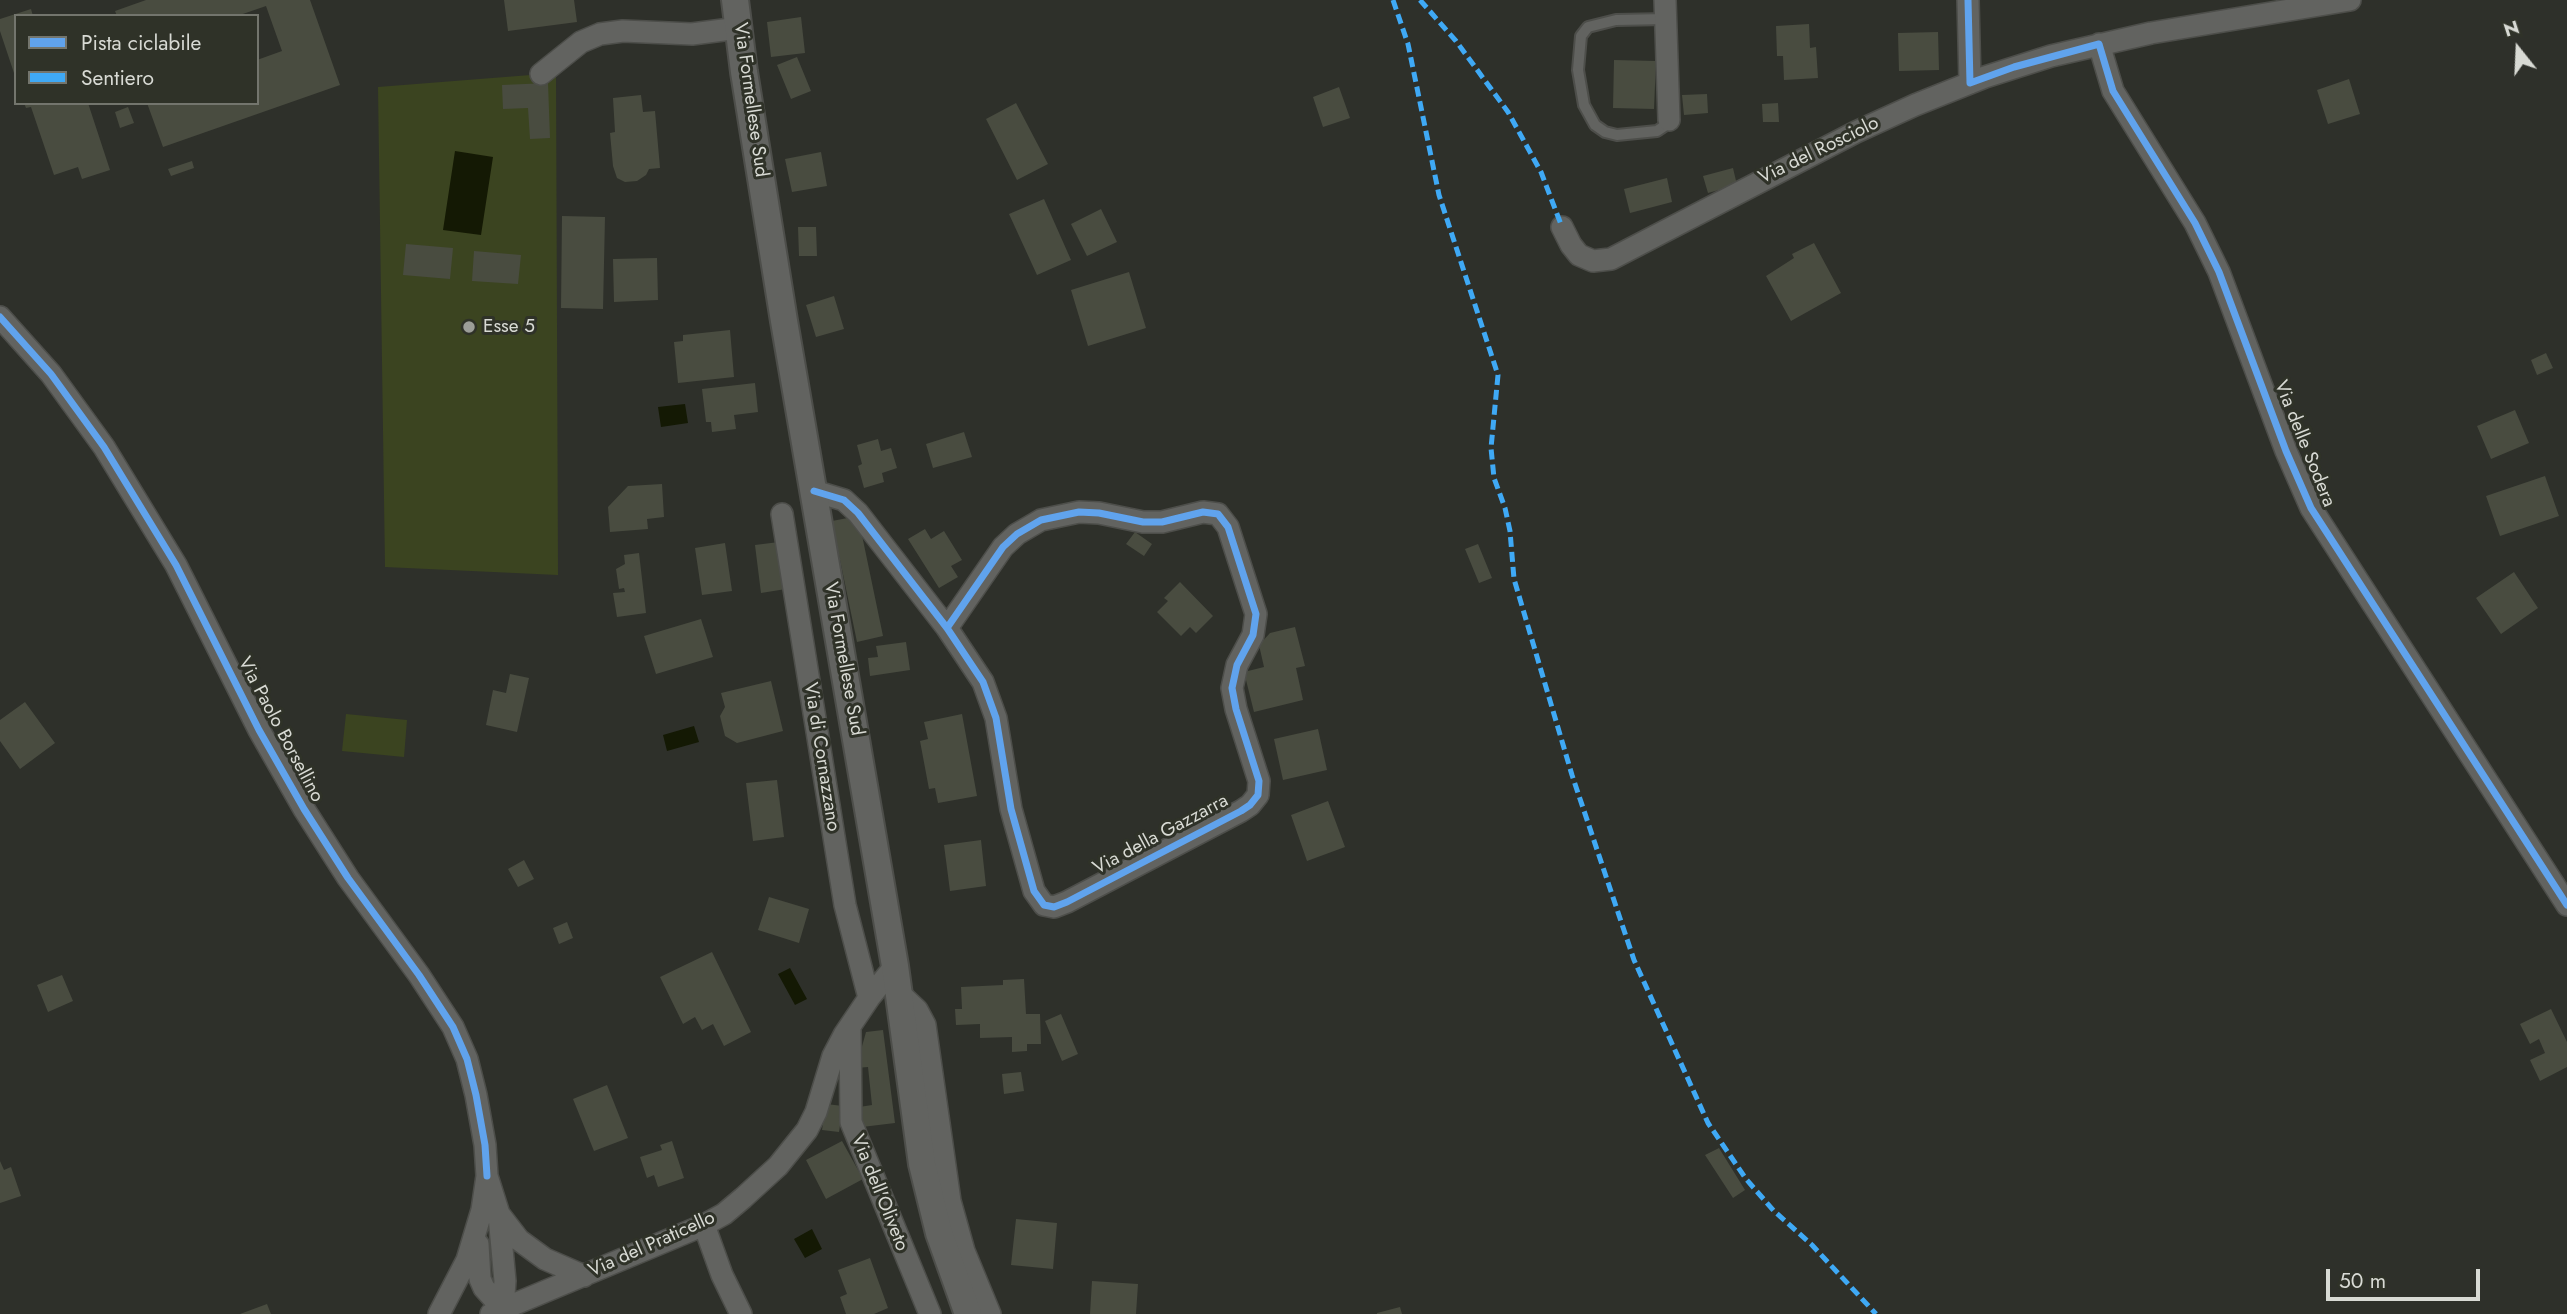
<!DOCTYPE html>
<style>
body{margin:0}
#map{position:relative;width:2567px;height:1314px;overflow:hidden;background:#2e302a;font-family:Jost,sans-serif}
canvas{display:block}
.legend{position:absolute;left:14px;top:14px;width:245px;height:91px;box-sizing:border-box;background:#2f3228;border:2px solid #73756d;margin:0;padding:9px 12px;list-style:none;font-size:21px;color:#d8dad4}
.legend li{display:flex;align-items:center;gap:14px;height:35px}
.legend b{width:35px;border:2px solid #73756d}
.north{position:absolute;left:2483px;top:14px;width:70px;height:70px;-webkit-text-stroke:5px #2f3228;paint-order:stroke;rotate:342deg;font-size:19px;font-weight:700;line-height:28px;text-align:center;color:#d8dad4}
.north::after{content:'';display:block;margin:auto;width:24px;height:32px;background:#d8dad4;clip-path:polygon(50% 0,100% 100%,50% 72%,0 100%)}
.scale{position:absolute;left:2326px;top:1269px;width:154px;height:32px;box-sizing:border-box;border:4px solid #d8dad4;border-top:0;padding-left:9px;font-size:21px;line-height:24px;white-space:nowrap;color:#d8dad4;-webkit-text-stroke:5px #2f3228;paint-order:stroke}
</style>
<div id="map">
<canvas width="2567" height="1314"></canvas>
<ul class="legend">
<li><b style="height:9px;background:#60a3ed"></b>Pista ciclabile</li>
<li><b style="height:9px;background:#3fa9f5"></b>Sentiero</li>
</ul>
<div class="north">N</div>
<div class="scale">50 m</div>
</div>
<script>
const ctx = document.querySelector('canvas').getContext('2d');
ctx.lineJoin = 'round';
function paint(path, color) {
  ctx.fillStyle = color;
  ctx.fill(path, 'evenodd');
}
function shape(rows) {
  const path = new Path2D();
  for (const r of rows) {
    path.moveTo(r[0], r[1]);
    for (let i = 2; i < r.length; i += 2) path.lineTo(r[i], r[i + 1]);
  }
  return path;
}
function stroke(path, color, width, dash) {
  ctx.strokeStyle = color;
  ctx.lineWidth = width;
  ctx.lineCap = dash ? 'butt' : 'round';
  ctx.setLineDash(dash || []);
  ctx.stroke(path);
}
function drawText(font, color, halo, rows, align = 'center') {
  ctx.font = font + ' Jost,sans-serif';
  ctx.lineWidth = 6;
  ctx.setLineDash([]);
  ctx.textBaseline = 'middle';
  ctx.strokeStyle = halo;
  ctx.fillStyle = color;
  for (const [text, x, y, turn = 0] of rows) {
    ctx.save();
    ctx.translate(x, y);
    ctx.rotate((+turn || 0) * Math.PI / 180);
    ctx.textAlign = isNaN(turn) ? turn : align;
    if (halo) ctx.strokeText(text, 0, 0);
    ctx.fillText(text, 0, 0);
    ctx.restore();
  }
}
const green = shape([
 [556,73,558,575,385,567,378,87],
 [346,714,407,720,404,757,342,751]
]);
const water = shape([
 [455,151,493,157,481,235,443,230],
 [685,404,688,423,661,427,658,407],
 [694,726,699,742,667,751,663,735],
 [790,968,807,999,795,1005,778,974],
 [812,1229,822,1249,805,1258,794,1239]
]);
const building = shape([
 [146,0,310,0,340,85,163,147,147,103,257,103,257,60,282,51,266,6,237,16,117,16,115,11],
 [504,0,574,0,577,22,508,31],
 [31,9,33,16,16,16,15,76,0,31,0,19],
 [801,17,805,53,771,57,767,22],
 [1809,24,1810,48,1816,47,1818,78,1784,80,1783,56,1777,56,1776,26],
 [1938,32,1939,70,1899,71,1898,33],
 [797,57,811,91,791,99,777,65],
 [1614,60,1656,61,1654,109,1613,108],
 [2349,79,2360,114,2328,124,2317,90],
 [548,83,550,138,530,139,528,108,503,109,502,85],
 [1339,87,1350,118,1323,127,1313,97],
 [1707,94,1708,113,1684,115,1682,95],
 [641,95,643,112,655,111,660,168,649,169,646,175,637,181,625,182,617,178,613,166,610,133,615,132,613,98],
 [24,103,88,103,110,170,82,179,78,167,54,175,31,107,26,108],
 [1016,103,1048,164,1017,180,986,119],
 [1778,103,1779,122,1763,122,1762,104],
 [128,107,134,123,120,128,115,112],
 [821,152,827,186,792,192,785,159],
 [192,161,194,168,171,176,168,169],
 [1733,168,1737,185,1708,193,1703,176],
 [1667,178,1672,202,1630,213,1624,189],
 [1044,199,1071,260,1037,275,1009,214],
 [1101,209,1117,242,1087,256,1071,224],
 [562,216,605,217,603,309,561,308],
 [798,227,816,227,817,256,799,256],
 [1814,243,1841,293,1791,321,1766,276,1794,258,1792,254],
 [406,244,453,248,450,279,403,275],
 [474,251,521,255,518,284,472,281],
 [657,258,658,300,614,302,613,259],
 [1129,272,1146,328,1088,346,1071,290],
 [834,296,844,329,816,337,806,305],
 [730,330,734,377,678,383,674,342,683,341,683,335],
 [2546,353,2553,368,2537,375,2531,360],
 [755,383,758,412,734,415,736,429,712,432,711,422,706,422,702,389],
 [2515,410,2529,443,2491,459,2477,426],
 [964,432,972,457,933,468,926,444],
 [878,439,881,451,891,448,897,468,882,473,884,482,864,488,858,466,862,464,857,445],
 [2545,476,2559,516,2500,536,2486,496],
 [662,484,664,517,647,519,648,529,610,532,608,507,628,486],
 [858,516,883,636,857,642,832,521],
 [925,529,931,539,944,531,962,560,951,566,958,577,939,588,908,539],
 [1135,532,1152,544,1144,556,1126,544],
 [779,542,786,589,761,593,755,545],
 [725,543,732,591,702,595,695,548],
 [1478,544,1492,578,1479,583,1465,549],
 [639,553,646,613,617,617,613,593,625,592,624,588,619,589,616,569,625,564,624,555],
 [2514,572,2538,608,2501,634,2476,598],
 [1180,582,1213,616,1196,633,1190,627,1181,636,1157,612,1168,601,1164,598],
 [701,619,713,657,656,674,644,636],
 [1295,627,1305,666,1296,668,1303,700,1254,712,1244,672,1264,667,1259,645,1270,633],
 [906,642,910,670,870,676,868,658,878,657,876,646],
 [510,674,529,678,517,732,486,725,493,690,506,693],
 [771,681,783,731,737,743,725,736,720,716,725,707,721,693],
 [25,702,55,743,20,769,0,741,0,720],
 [962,714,977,796,938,803,935,788,929,789,920,741,928,739,924,722],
 [1318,729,1327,770,1283,780,1274,739],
 [777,780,784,837,753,841,746,783],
 [1328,801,1345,847,1307,861,1291,815],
 [981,840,986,886,950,891,944,845],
 [524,860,534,879,518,887,508,869],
 [769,897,809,909,799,943,758,930],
 [567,922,573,938,559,944,553,928],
 [712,952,751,1032,724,1046,713,1024,702,1030,695,1017,683,1024,660,977],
 [62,975,73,1001,48,1012,37,985],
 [1024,979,1026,1014,1040,1014,1041,1044,1027,1044,1027,1051,1012,1052,1012,1037,980,1038,980,1024,956,1025,955,1009,962,1009,961,987,1003,985,1003,980],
 [2551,1009,2567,1042,2567,1067,2540,1081,2530,1060,2545,1053,2539,1039,2530,1044,2520,1024],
 [1061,1014,1078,1054,1062,1061,1045,1021],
 [883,1030,895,1123,862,1127,859,1107,872,1105,868,1067,856,1068,866,1032],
 [1021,1072,1024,1091,1004,1094,1002,1074],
 [607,1085,628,1138,594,1151,573,1099],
 [826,1104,843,1106,839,1132,822,1130],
 [672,1141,684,1178,658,1187,654,1175,647,1178,640,1157,662,1150,660,1145],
 [842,1141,863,1179,826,1199,806,1160],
 [1719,1148,1745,1190,1733,1198,1705,1155],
 [0,1161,4,1170,11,1167,21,1196,0,1203],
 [1016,1219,1057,1223,1053,1269,1011,1265],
 [870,1258,888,1308,874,1314,846,1314,840,1297,847,1294,838,1270],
 [1092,1281,1138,1284,1136,1314,1090,1314],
 [267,1304,271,1314,240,1314],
 [1400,1307,1402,1314,1377,1314,1377,1313]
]);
const service = shape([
 [1666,19,1616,20,1588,27,1581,36,1578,70,1584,105,1595,125,1605,132,1617,135,1657,131,1666,125,1669,120]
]);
const minor = shape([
 [1665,0,1669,120],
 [1968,0,1970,83],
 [2099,44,2113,91,2195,223,2219,272,2286,451,2311,508,2567,905],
 [541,74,581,42,600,34,623,31,692,34,739,28],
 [1562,227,1571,245,1579,255,1593,261,1611,259,1856,132,1915,105,1985,77,2051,56,2151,33,2350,0],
 [0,317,51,374,104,447,176,565,259,730,304,809,348,878,419,975,453,1027,467,1059,476,1095,485,1145,487,1176],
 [814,491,844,500,858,513,947,628,983,682,996,718,1011,809,1034,891,1044,905,1054,907,1067,902,1241,811,1250,805,1258,795,1259,781,1236,709,1232,688,1237,665,1253,635,1256,614,1228,527,1218,514,1203,512,1162,522,1143,522,1099,513,1079,512,1041,520,1017,534,1003,547,947,628],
 [782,514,845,905,869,998],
 [899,993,917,1010,925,1025,950,1201,964,1251,990,1314],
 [850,1027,851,1122,930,1314],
 [704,1225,722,1275,741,1314],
 [478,1244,480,1279,484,1288,503,1309,505,1281,499,1216],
 [439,1314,467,1260,482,1210,487,1176,499,1214,519,1240,545,1259,584,1276],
 [491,1314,704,1225,724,1214,743,1198,778,1166,807,1130,816,1112,833,1056,844,1035,869,998,895,966]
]);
const tertiary = shape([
 [735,0,744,72,784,321,895,966,922,1164,939,1233,968,1314]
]);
const quiet = shape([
 [1393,0,1408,44,1439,195,1498,375,1491,448,1494,478,1505,508,1510,531,1514,579,1572,775,1634,960,1708,1123,1746,1179,1774,1211,1812,1245,1876,1314],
 [1420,0,1456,41,1508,112,1541,172,1562,227]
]);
const cycleway = shape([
 [1968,0,1970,83,2014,67,2099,44,2113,91,2195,223,2219,272,2286,451,2311,508,2567,905],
 [0,317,51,374,104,447,176,565,259,730,304,809,348,878,419,975,453,1027,467,1059,476,1095,485,1145,487,1176],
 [814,491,844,500,858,513,947,628,983,682,996,718,1011,809,1034,891,1044,905,1054,907,1067,902,1241,811,1250,805,1258,795,1259,781,1236,709,1232,688,1237,665,1253,635,1256,614,1228,527,1218,514,1203,512,1162,522,1143,522,1099,513,1079,512,1041,520,1017,534,1003,547,947,628]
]);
const markers = [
 [469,327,7,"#9c9e98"]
];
const streetNames = [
 ["Via Formellese Sud",750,100,82],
 ["Via del Rosciolo",1819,151,-26],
 ["Via delle Sodera",2304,444,68],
 ["Via Formellese Sud",843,659,80],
 ["Via Paolo Borsellino",280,730,62],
 ["Via di Cornazzano",821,757,81],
 ["Via della Gazzarra",1161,835,-28],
 ["Via dell'Oliveto",879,1193,68],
 ["Via del Praticello",652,1245,-24]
];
const poiNames = [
 ["Esse 5",483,327]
];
paint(green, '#3b4420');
paint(water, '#141904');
paint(building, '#494c40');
stroke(service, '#4d4e4a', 14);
stroke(minor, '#4d4e4a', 24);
stroke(tertiary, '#4d4e4a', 30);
stroke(service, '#626360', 10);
stroke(minor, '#626360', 21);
stroke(tertiary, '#626360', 26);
stroke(quiet, '#3fa9f5', 5, [10, 5]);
stroke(cycleway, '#60a3ed', 7);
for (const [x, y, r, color] of markers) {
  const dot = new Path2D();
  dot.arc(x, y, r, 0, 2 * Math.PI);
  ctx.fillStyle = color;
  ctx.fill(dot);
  stroke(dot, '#2f3228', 2.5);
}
drawText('19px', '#d8dad4', '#2f3228', streetNames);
drawText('19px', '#d8dad4', '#2f3228', poiNames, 'left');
</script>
